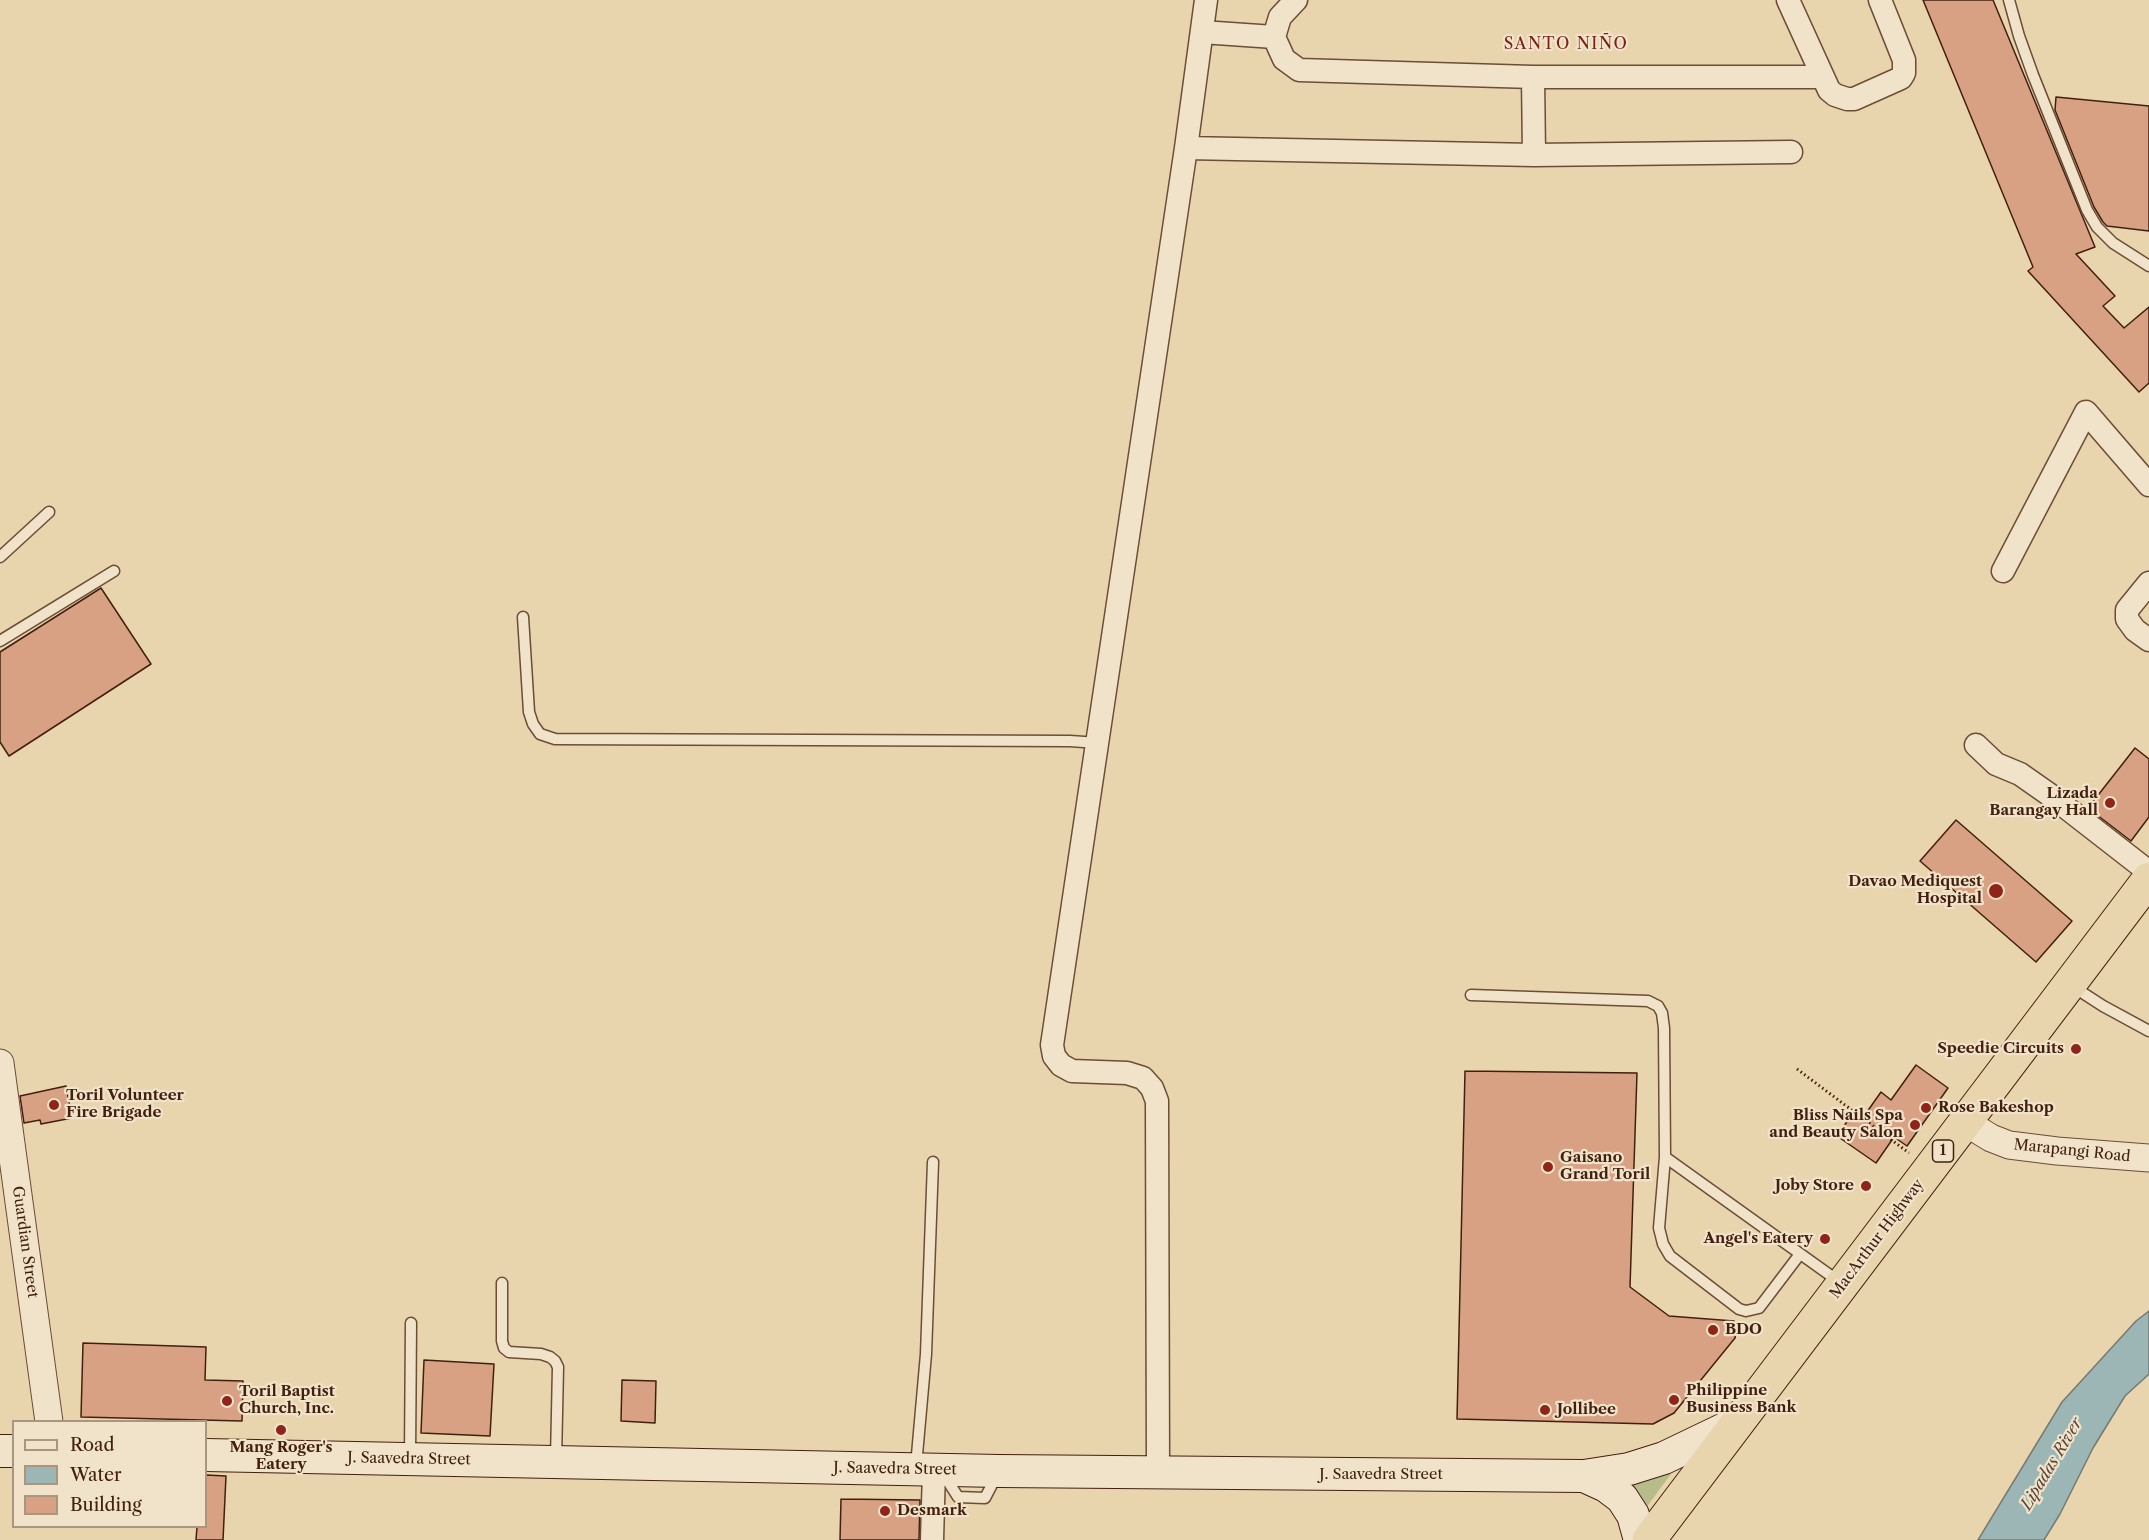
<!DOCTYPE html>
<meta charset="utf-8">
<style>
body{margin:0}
#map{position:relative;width:2149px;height:1540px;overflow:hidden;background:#e8d4ad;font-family:"Libre Caslon Text",serif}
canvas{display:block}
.legend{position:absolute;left:12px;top:1420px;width:195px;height:108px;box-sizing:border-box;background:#f0e3ca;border:2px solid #aa957f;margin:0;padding:8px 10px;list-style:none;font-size:18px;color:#42200f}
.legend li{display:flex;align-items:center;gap:12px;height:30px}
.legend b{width:30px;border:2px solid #aa957f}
</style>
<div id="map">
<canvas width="2149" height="1540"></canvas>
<ul class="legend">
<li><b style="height:8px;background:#f0e3ca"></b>Road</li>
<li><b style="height:16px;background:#9bb6b4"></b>Water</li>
<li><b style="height:16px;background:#d9a183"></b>Building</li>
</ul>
</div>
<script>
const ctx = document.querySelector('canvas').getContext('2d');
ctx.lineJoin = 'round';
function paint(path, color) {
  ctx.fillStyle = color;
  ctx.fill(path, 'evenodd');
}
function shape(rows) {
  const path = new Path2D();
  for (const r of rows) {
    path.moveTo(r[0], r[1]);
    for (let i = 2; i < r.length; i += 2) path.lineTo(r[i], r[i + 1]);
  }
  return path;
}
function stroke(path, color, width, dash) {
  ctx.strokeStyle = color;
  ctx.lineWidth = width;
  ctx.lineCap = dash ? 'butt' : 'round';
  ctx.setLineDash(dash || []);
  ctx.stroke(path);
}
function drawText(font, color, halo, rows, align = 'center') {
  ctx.font = font + ' "Libre Caslon Text",serif';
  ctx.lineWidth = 4.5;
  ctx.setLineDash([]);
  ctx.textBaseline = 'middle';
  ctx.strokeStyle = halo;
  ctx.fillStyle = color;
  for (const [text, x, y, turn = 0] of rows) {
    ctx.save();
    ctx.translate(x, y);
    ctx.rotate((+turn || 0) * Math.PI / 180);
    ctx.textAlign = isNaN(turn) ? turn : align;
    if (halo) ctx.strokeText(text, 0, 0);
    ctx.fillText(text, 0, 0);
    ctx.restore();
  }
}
const green = shape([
 [1676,1467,1646,1508,1626,1485]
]);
const water = shape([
 [2149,1311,2149,1374,2125,1396,2093,1448,2060,1514,2044,1540,1978,1540,2062,1402,2136,1321,2149,1311]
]);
const building = shape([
 [1923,0,1993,0,2095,247,2076,254,2115,296,2103,306,2124,328,2149,307,2149,383,2139,392,2028,271,2033,267,1923,0],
 [2056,97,2149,106,2149,231,2107,226,2103,222,2094,207,2055,110,2056,97],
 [101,588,151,664,9,756,0,742,0,652,101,588],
 [2135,748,2149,759,2149,817,2131,841,2088,808,2135,748],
 [1956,820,2072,921,2036,962,1920,861,1956,820],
 [1916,1065,1948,1088,1907,1146,1894,1137,1876,1163,1837,1136,1853,1113,1862,1119,1881,1092,1891,1100,1916,1065],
 [1465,1071,1637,1073,1630,1287,1669,1316,1734,1321,1737,1329,1735,1338,1674,1413,1653,1424,1457,1419,1465,1071],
 [66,1086,72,1118,41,1124,40,1120,24,1123,20,1096,66,1086],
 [83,1343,206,1347,205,1380,243,1381,242,1421,81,1417,83,1343],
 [424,1360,494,1364,490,1436,421,1433,424,1360],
 [622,1380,656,1381,655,1423,621,1421,622,1380],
 [206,1475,226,1476,223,1540,196,1540,197,1527,206,1527,206,1475],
 [841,1499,920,1500,919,1540,840,1540,841,1499]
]);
const path = shape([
 [1797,1069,1909,1153]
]);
const service = shape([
 [2009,0,2019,36,2033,75,2087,210,2097,227,2113,243,2149,266],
 [0,557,49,512],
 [523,617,529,712,533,724,540,734,555,739,1070,741,1098,743],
 [0,641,114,571],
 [2072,986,2103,1006,2149,1031],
 [1471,995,1648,1001,1658,1006,1662,1013,1664,1028,1665,1157,1659,1228,1663,1244,1670,1256,1739,1309,1746,1311,1759,1308,1800,1254],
 [1665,1157,1841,1283],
 [502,1283,502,1341,504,1348,509,1352,541,1354,550,1357,555,1361,558,1367,556,1459],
 [410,1456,411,1323],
 [916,1466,926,1354,933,1162],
 [944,1475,958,1497,985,1498,997,1475]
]);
const minor = shape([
 [1296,0,1280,17,1274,37,1284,59,1299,70,1533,77,1822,77],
 [1788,0,1829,90,1835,95,1847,99,1854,99,1901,78,1904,73,1904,60,1880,0],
 [1202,32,1274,37],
 [1533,77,1534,155],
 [1186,148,1534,155,1791,152],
 [2003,571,2086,412,2149,485],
 [2149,583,2127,610,2127,619,2135,630,2149,640],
 [1976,745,1996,764,2020,774,2050,795,2149,872],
 [1158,1473,1157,1101,1152,1088,1143,1078,1127,1073,1072,1071,1061,1065,1054,1056,1052,1045,1186,148,1206,0],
 [932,1540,934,1470]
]);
const tertiary = shape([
 [0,1063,49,1422],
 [1965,1122,1991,1138,2009,1145,2057,1151,2149,1158]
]);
const secondary = shape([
 [0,1451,14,1451],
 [206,1455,999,1471,1584,1476,1629,1469,1664,1458,1737,1423],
 [1584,1476,1606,1486,1622,1498,1633,1515,1640,1540]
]);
const trunk = shape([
 [1649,1540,2149,879]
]);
const markers = [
 [2110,803,6,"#8f2418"],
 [1996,891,8,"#8f2418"],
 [2076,1049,6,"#8f2418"],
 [54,1105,6,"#8f2418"],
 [1926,1108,6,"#8f2418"],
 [1915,1125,6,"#8f2418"],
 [1548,1167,6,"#8f2418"],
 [1866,1186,6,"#8f2418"],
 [1825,1239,6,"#8f2418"],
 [1713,1330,6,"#8f2418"],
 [1674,1400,6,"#8f2418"],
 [227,1401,6,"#8f2418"],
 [1545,1410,6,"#8f2418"],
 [281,1430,6,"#8f2418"],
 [885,1511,6,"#8f2418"]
];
const shields = [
 [1943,1151,21]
];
const shieldNames = [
 ["1",1943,1151]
];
const poiNames = [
 ["Lizada",2098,794,"right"],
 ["Barangay Hall",2098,811,"right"],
 ["Davao Mediquest",1982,882,"right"],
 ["Hospital",1982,899,"right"],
 ["Speedie Circuits",2064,1049,"right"],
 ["Toril Volunteer",66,1096],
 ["Fire Brigade",66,1113],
 ["Rose Bakeshop",1938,1108],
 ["Bliss Nails Spa",1903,1116,"right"],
 ["and Beauty Salon",1903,1133,"right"],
 ["Gaisano",1560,1158],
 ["Grand Toril",1560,1175],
 ["Joby Store",1854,1186,"right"],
 ["Angel's Eatery",1813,1239,"right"],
 ["BDO",1725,1330],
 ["Philippine",1686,1391],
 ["Business Bank",1686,1408],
 ["Toril Baptist",239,1392],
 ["Church, Inc.",239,1409],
 ["Jollibee",1557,1410],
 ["Mang Roger's",281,1448,"center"],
 ["Eatery",281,1465,"center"],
 ["Desmark",897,1511]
];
const streetNames = [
 ["Marapangi Road",2072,1151,6],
 ["MacArthur Highway",1877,1239,-53],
 ["Guardian Street",25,1242,82],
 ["J. Saavedra Street",409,1459,1],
 ["J. Saavedra Street",895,1469,1],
 ["J. Saavedra Street",1381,1475]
];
const neighbourhoodNames = [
 ["SANTO NIÑO",1566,44]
];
const waterNames = [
 ["Lipadas River",2052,1464,-59]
];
paint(green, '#b6bd8a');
paint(water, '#9bb6b4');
stroke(water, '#777a72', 1.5);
paint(building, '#d9a183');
stroke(building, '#42200f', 1.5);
stroke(service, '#6c4d36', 13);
stroke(minor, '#6c4d36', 25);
stroke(tertiary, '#6c4d36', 29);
stroke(secondary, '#42200f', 34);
stroke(trunk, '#42200f', 35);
stroke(path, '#42200f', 3, [1.5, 3]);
stroke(service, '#f0e3ca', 10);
stroke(minor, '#f0e3ca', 22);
stroke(tertiary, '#f0e3ca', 27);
stroke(secondary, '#f0e3ca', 32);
stroke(trunk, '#e8d4ad', 33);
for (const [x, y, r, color] of markers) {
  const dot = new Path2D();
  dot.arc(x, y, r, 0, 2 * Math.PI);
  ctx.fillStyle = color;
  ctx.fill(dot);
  stroke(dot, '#f0e3ca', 2);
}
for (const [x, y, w] of shields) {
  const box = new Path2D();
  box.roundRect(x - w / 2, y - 11, w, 22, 4.5);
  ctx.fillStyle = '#f0e3ca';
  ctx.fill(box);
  stroke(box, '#42200f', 1.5);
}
drawText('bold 14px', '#42200f', null, shieldNames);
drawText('bold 15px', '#42200f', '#f0e3ca', poiNames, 'left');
drawText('15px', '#42200f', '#f0e3ca', streetNames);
ctx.letterSpacing = '1.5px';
drawText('16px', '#7a1f14', '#f0e3ca', neighbourhoodNames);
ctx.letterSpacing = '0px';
drawText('italic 16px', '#584638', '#f0e3ca', waterNames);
</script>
